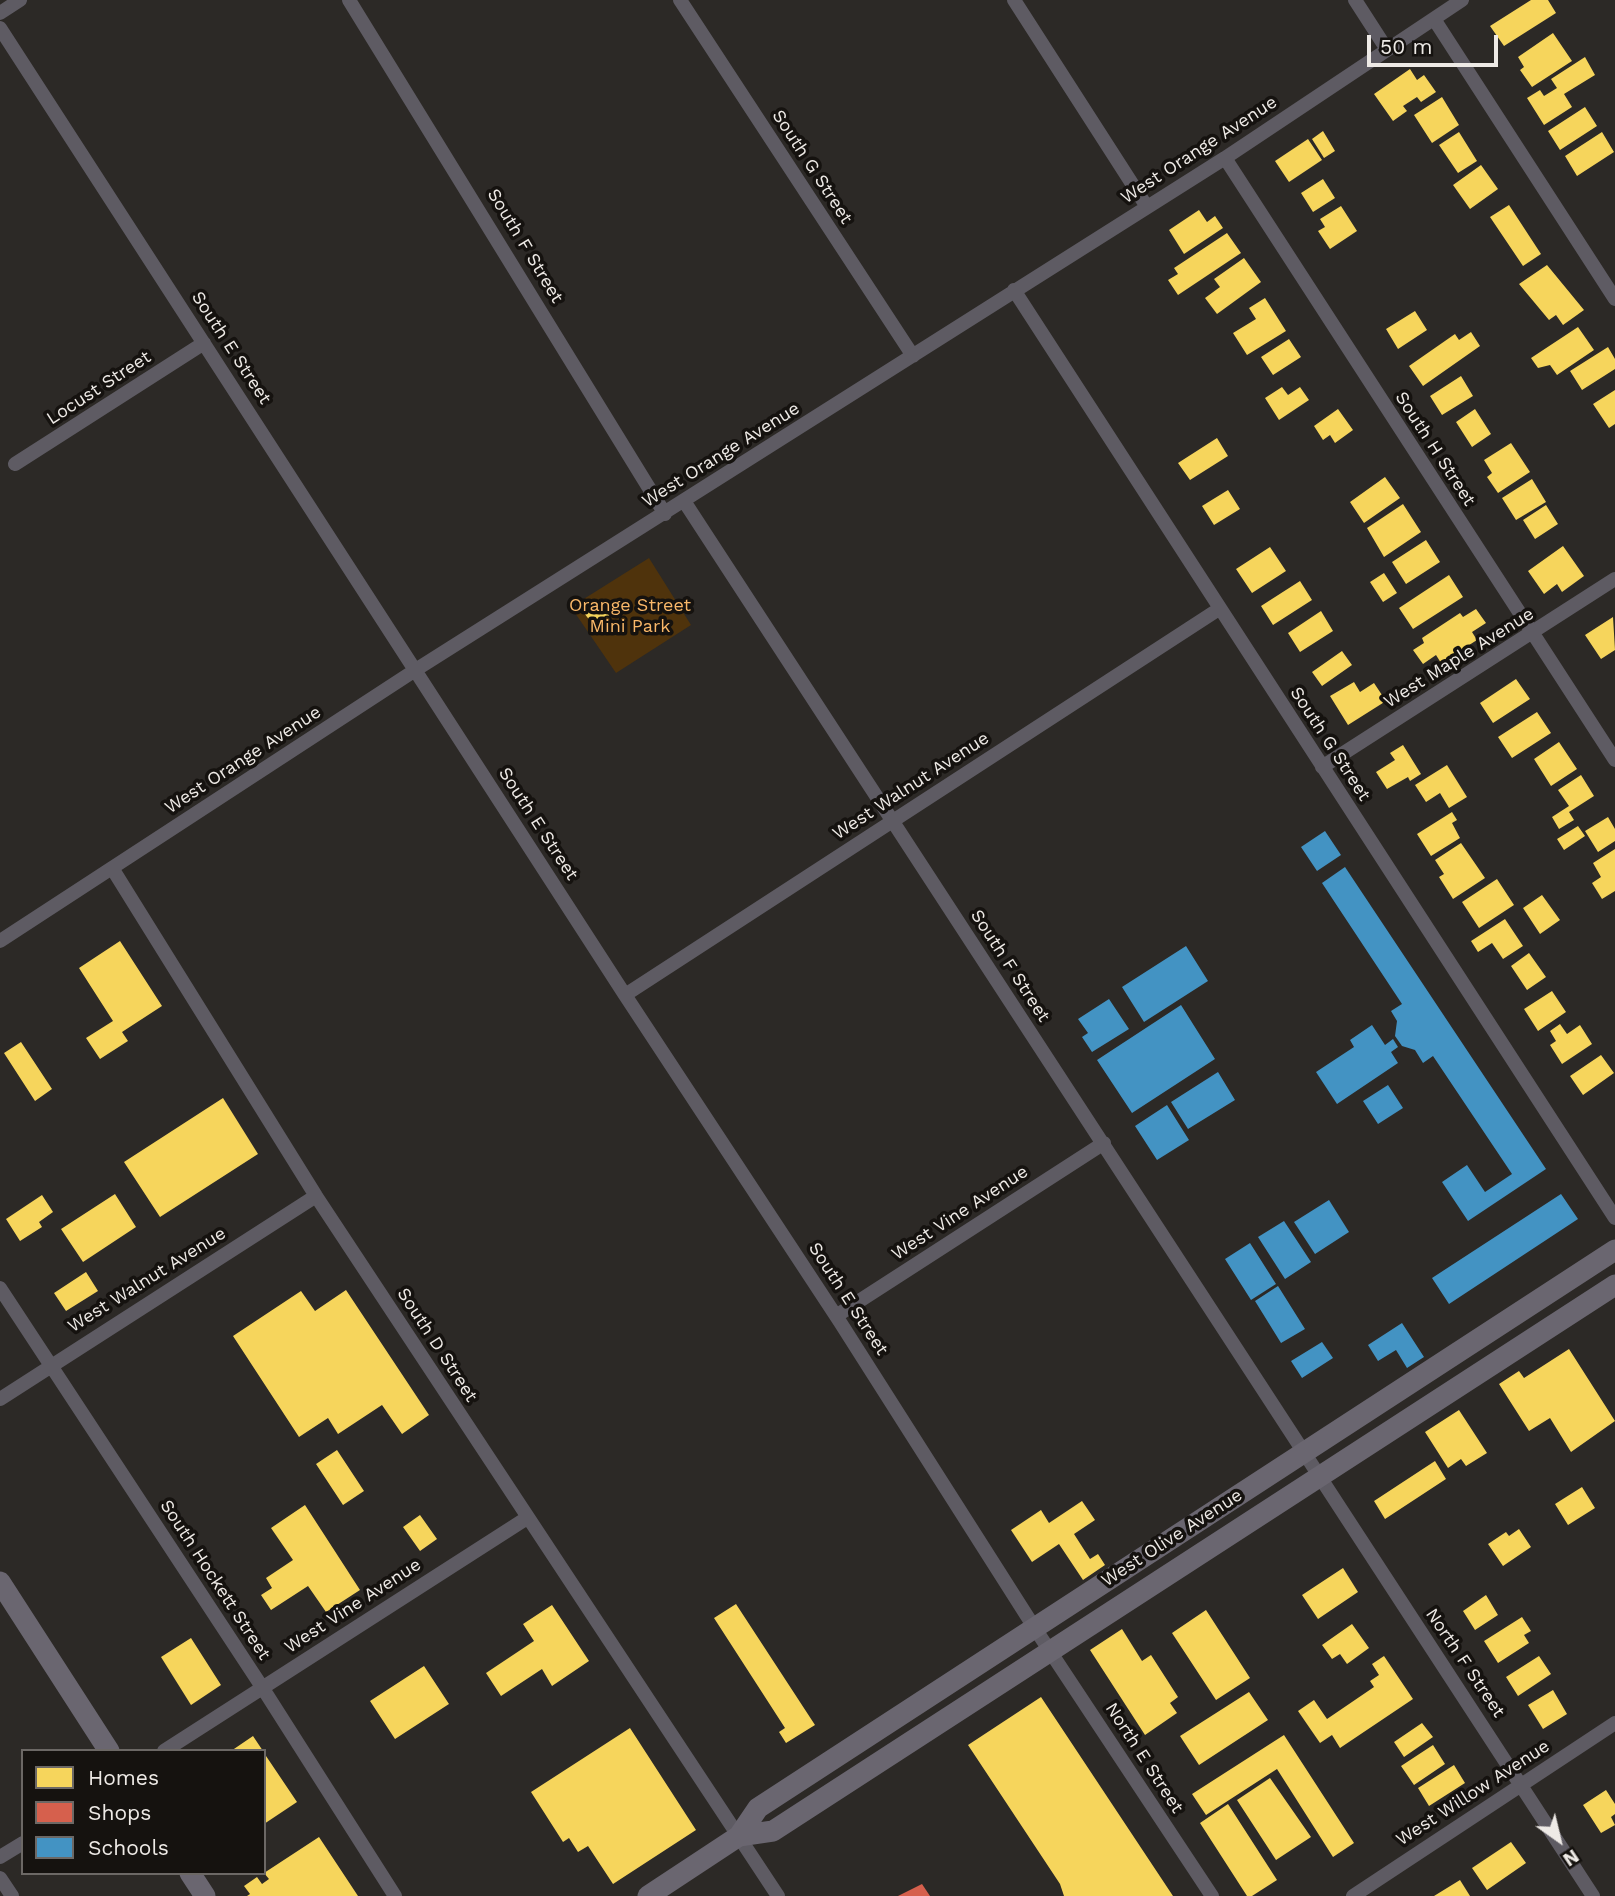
<!DOCTYPE html>
<style>
body{margin:0}
#map{position:relative;width:1615px;height:1896px;overflow:hidden;background:#2c2926;font-family:"Work Sans",sans-serif}
canvas{display:block}
.legend{position:absolute;left:21px;top:1749px;width:245px;height:126px;box-sizing:border-box;background:#15120f;border:2px solid #6c6865;margin:0;padding:9px 12px;list-style:none;font-size:21px;color:#eeeae6}
.legend li{display:flex;align-items:center;gap:14px;height:35px}
.legend b{width:35px;border:2px solid #6c6865}
.north{position:absolute;left:1524px;top:1805px;width:70px;height:70px;-webkit-text-stroke:5px #15120f;paint-order:stroke;rotate:146deg;font-size:19px;font-weight:700;line-height:28px;text-align:center;color:#eeeae6}
.north::after{content:'';display:block;margin:auto;width:24px;height:32px;background:#eeeae6;clip-path:polygon(50% 0,100% 100%,50% 72%,0 100%)}
.scale{position:absolute;left:1367px;top:35px;width:131px;height:32px;box-sizing:border-box;border:4px solid #eeeae6;border-top:0;padding-left:9px;font-size:21px;line-height:24px;white-space:nowrap;color:#eeeae6;-webkit-text-stroke:5px #15120f;paint-order:stroke}
</style>
<div id="map">
<canvas width="1615" height="1896"></canvas>
<ul class="legend">
<li><b style="height:19px;background:#f6d55c"></b>Homes</li>
<li><b style="height:19px;background:#d6604d"></b>Shops</li>
<li><b style="height:19px;background:#4393c3"></b>Schools</li>
</ul>
<div class="north">N</div>
<div class="scale">50 m</div>
</div>
<script>
const ctx = document.querySelector('canvas').getContext('2d');
ctx.lineJoin = 'round';
function paint(path, color) {
  ctx.fillStyle = color;
  ctx.fill(path, 'evenodd');
}
function shape(rows) {
  const path = new Path2D();
  for (const r of rows) {
    path.moveTo(r[0], r[1]);
    for (let i = 2; i < r.length; i += 2) path.lineTo(r[i], r[i + 1]);
  }
  return path;
}
function stroke(path, color, width, dash) {
  ctx.strokeStyle = color;
  ctx.lineWidth = width;
  ctx.lineCap = dash ? 'butt' : 'round';
  ctx.setLineDash(dash || []);
  ctx.stroke(path);
}
function drawText(font, color, halo, rows, align = 'center') {
  ctx.font = font + ' "Work Sans",sans-serif';
  ctx.lineWidth = 7;
  ctx.setLineDash([]);
  ctx.textBaseline = 'middle';
  ctx.strokeStyle = halo;
  ctx.fillStyle = color;
  for (const [text, x, y, turn = 0] of rows) {
    ctx.save();
    ctx.translate(x, y);
    ctx.rotate((+turn || 0) * Math.PI / 180);
    ctx.textAlign = isNaN(turn) ? turn : align;
    if (halo) ctx.strokeText(text, 0, 0);
    ctx.fillText(text, 0, 0);
    ctx.restore();
  }
}
const green = shape([
 [649,558,691,625,616,673,571,607]
]);
const homes = shape([
 [1531,0,1548,0,1556,13,1504,46,1490,26],
 [1553,33,1572,61,1532,87,1520,70,1524,67,1518,57],
 [1585,57,1595,75,1564,94,1572,107,1544,125,1527,98,1540,90,1544,96,1557,88,1551,79],
 [1410,69,1417,80,1424,75,1436,92,1421,102,1417,97,1403,106,1407,111,1393,121,1374,94],
 [1442,97,1459,125,1432,143,1414,115],
 [1585,107,1597,126,1560,150,1548,131],
 [1323,131,1335,151,1324,158,1312,139],
 [1459,132,1477,161,1458,173,1439,145],
 [1602,132,1614,152,1577,176,1565,156],
 [1308,139,1322,160,1289,182,1275,161],
 [1481,165,1498,189,1470,209,1453,185],
 [1323,179,1335,198,1313,212,1301,193],
 [1509,205,1541,254,1523,266,1490,217],
 [1341,206,1357,231,1330,249,1318,231,1325,227,1320,219],
 [1199,210,1207,222,1215,216,1223,228,1184,254,1169,230],
 [1227,233,1241,253,1178,295,1168,280,1178,274,1174,268],
 [1244,258,1261,282,1217,314,1205,298,1220,287,1214,279],
 [1547,265,1584,310,1563,325,1556,315,1549,320,1519,284],
 [1265,298,1286,331,1247,355,1233,333,1256,319,1249,308],
 [1415,311,1427,330,1398,349,1386,329],
 [1578,327,1594,350,1557,375,1550,365,1538,368,1531,358],
 [1471,332,1480,346,1423,386,1409,366,1455,334,1459,340],
 [1289,339,1301,357,1273,375,1261,357],
 [1608,347,1615,359,1615,369,1582,390,1570,371],
 [1461,376,1473,396,1442,415,1430,396],
 [1282,387,1288,395,1300,387,1309,400,1279,420,1265,398],
 [1615,390,1615,424,1609,428,1593,404],
 [1338,409,1353,430,1335,443,1330,435,1323,440,1314,426],
 [1475,409,1491,434,1472,447,1456,422],
 [1217,438,1228,456,1190,480,1178,463],
 [1511,443,1530,472,1498,493,1487,477,1492,473,1484,460],
 [1385,477,1400,498,1364,523,1350,502],
 [1532,479,1546,502,1516,520,1502,498],
 [1228,490,1240,509,1214,525,1202,506],
 [1403,504,1421,532,1384,557,1367,528],
 [1546,505,1558,524,1535,539,1523,520],
 [1426,540,1440,562,1406,584,1392,562],
 [1563,546,1584,576,1562,592,1557,584,1544,594,1528,571],
 [1270,547,1286,571,1252,593,1236,569],
 [1384,573,1397,593,1383,602,1370,582],
 [1449,575,1463,597,1413,629,1399,608],
 [1300,581,1312,600,1273,625,1261,606],
 [601,602,610,615,594,626,584,613],
 [1476,609,1486,623,1472,632,1477,640,1441,663,1436,655,1423,664,1413,650,1424,643,1422,638,1460,613,1463,617],
 [1321,611,1333,631,1300,652,1288,633],
 [1613,617,1615,650,1601,659,1585,635],
 [1342,651,1352,665,1322,686,1312,672],
 [1516,679,1530,699,1493,723,1480,703],
 [1354,682,1360,692,1374,683,1386,701,1348,725,1330,696],
 [1537,712,1551,733,1512,758,1498,737],
 [1559,742,1577,769,1551,786,1534,759],
 [1403,745,1421,774,1410,781,1408,777,1387,789,1376,772,1395,760,1390,753],
 [1447,765,1467,797,1449,808,1440,793,1426,802,1415,785],
 [1581,775,1594,796,1569,812,1574,820,1559,829,1552,817,1569,806,1558,790],
 [1452,812,1457,820,1452,823,1460,838,1431,856,1417,834],
 [1608,817,1615,829,1615,841,1598,852,1585,831],
 [1578,826,1585,836,1564,850,1557,839],
 [1461,843,1485,878,1453,899,1439,877,1444,874,1435,860],
 [1615,849,1615,891,1602,899,1592,883,1601,877,1593,863],
 [1497,879,1514,905,1479,928,1462,902],
 [1542,895,1560,920,1540,934,1523,908],
 [1505,919,1523,946,1503,959,1492,943,1478,952,1471,941],
 [120,941,162,1006,122,1032,128,1041,100,1059,86,1038,113,1021,79,968],
 [1529,953,1546,977,1527,990,1511,966],
 [1552,991,1566,1012,1538,1031,1524,1009],
 [1560,1024,1567,1034,1580,1025,1592,1044,1562,1064,1550,1045,1556,1041,1550,1031],
 [21,1042,52,1089,35,1101,4,1053],
 [1601,1055,1614,1073,1583,1095,1570,1076],
 [223,1098,258,1154,160,1217,124,1162],
 [115,1194,136,1227,83,1262,61,1229],
 [42,1195,53,1212,39,1222,42,1227,20,1241,6,1219],
 [86,1272,98,1291,66,1311,54,1293],
 [346,1290,429,1415,402,1434,382,1405,338,1434,328,1418,299,1437,233,1336,301,1291,315,1311],
 [1569,1349,1615,1421,1571,1452,1550,1418,1529,1431,1499,1384,1519,1371,1524,1378],
 [1459,1410,1487,1453,1466,1466,1461,1459,1448,1468,1425,1432],
 [337,1450,364,1491,343,1505,316,1464],
 [1435,1461,1446,1479,1385,1519,1374,1501],
 [1582,1487,1595,1508,1568,1525,1555,1504],
 [1082,1501,1095,1520,1074,1534,1090,1559,1098,1554,1105,1565,1083,1580,1059,1544,1032,1562,1011,1530,1041,1510,1049,1523],
 [305,1505,360,1590,326,1612,308,1586,271,1610,261,1595,272,1588,266,1578,293,1560,271,1528],
 [420,1515,437,1539,420,1551,403,1527],
 [1519,1529,1531,1547,1503,1566,1488,1544,1506,1532,1509,1536],
 [1343,1568,1358,1592,1318,1619,1302,1595],
 [1486,1595,1498,1615,1475,1630,1463,1611],
 [736,1604,815,1725,786,1743,779,1732,785,1728,714,1618],
 [552,1605,589,1661,552,1686,542,1669,501,1696,486,1673,534,1641,523,1624],
 [1206,1610,1250,1678,1216,1700,1172,1633],
 [1522,1617,1531,1631,1524,1635,1529,1643,1498,1663,1484,1641],
 [1352,1624,1369,1648,1347,1664,1340,1654,1332,1659,1322,1645],
 [1122,1629,1142,1661,1151,1655,1178,1697,1170,1703,1177,1713,1145,1735,1090,1650],
 [191,1638,221,1685,191,1705,161,1657],
 [1384,1656,1413,1699,1340,1748,1332,1735,1320,1743,1298,1711,1314,1700,1327,1719,1374,1687,1370,1681,1379,1675,1372,1664],
 [1539,1656,1551,1674,1518,1696,1506,1677],
 [424,1666,449,1704,395,1739,370,1701],
 [1553,1690,1567,1714,1543,1729,1528,1705],
 [1249,1692,1268,1720,1199,1765,1180,1736],
 [1041,1697,1173,1896,1064,1896,1060,1884,968,1745],
 [1422,1723,1433,1737,1404,1757,1394,1742],
 [630,1728,696,1830,613,1884,588,1846,578,1852,569,1838,563,1842,531,1792],
 [1284,1735,1354,1843,1333,1857,1277,1769,1206,1815,1192,1794],
 [253,1736,263,1751,231,1751],
 [1433,1745,1445,1764,1414,1785,1401,1766],
 [264,1753,297,1802,264,1824],
 [1454,1765,1465,1783,1429,1806,1418,1788],
 [1270,1778,1311,1837,1276,1860,1237,1800],
 [1606,1790,1615,1804,1615,1814,1611,1817,1615,1825,1601,1833,1583,1805],
 [1228,1804,1277,1880,1252,1896,1247,1896,1200,1823],
 [319,1837,358,1896,247,1896,250,1894,244,1886,257,1877,262,1884,269,1879,264,1873],
 [1511,1842,1526,1863,1487,1890,1472,1868],
 [1460,1880,1470,1896,1434,1896]
]);
const shops = shape([
 [922,1884,930,1896,898,1896]
]);
const schools = shape([
 [1325,831,1341,855,1317,871,1301,847],
 [1345,867,1546,1169,1468,1221,1442,1182,1467,1165,1485,1192,1512,1174,1433,1056,1423,1063,1415,1050,1402,1046,1395,1036,1397,1021,1391,1011,1402,1004,1322,883],
 [1186,946,1208,981,1144,1022,1122,987],
 [1109,999,1129,1029,1092,1052,1082,1037,1088,1033,1078,1019],
 [1181,1005,1215,1059,1132,1113,1097,1060],
 [1372,1025,1385,1045,1393,1039,1398,1047,1391,1052,1398,1063,1337,1104,1316,1072,1354,1047,1350,1040],
 [1218,1072,1235,1100,1188,1129,1171,1102],
 [1388,1085,1403,1108,1378,1124,1363,1101],
 [1167,1105,1189,1140,1157,1160,1135,1126],
 [1561,1194,1578,1219,1449,1304,1432,1278],
 [1329,1200,1349,1232,1315,1254,1294,1222],
 [1284,1221,1311,1262,1285,1279,1258,1237],
 [1250,1243,1276,1284,1251,1300,1225,1259],
 [1278,1286,1305,1329,1281,1343,1255,1301],
 [1402,1323,1424,1357,1407,1368,1396,1350,1378,1361,1368,1345],
 [1322,1342,1333,1358,1302,1378,1291,1361]
]);
const street = shape([
 [349,0,665,514],
 [680,0,913,356],
 [1014,0,1147,207],
 [1355,0,1386,48],
 [0,13,20,0],
 [1434,19,1615,299],
 [0,28,625,995,840,1322,1034,1627,1212,1896],
 [1225,158,1615,760],
 [1014,290,1615,1218],
 [15,464,204,343],
 [684,501,1593,1896],
 [1322,767,1615,579],
 [112,868,316,1196,778,1896],
 [0,941,417,669,1225,158,1462,0],
 [625,995,1219,609],
 [0,1288,262,1687,395,1896],
 [836,1316,1104,1143],
 [0,1399,316,1196],
 [164,1751,527,1518],
 [0,1857,23,1843],
 [0,1878,12,1896],
 [1353,1896,1615,1723]
]);
const secondary = shape([
 [0,1582,109,1751],
 [739,1836,773,1831,1615,1285],
 [190,1873,205,1896],
 [648,1896,739,1836,758,1808,1615,1250]
]);
const streetNames = [
 ["West Orange Avenue",1199,150,-33],
 ["South G Street",812,167,57],
 ["South F Street",525,246,59],
 ["South E Street",231,348,57],
 ["Locust Street",99,388,-33],
 ["South H Street",1435,449,57],
 ["West Orange Avenue",721,455,-32],
 ["West Maple Avenue",1459,658,-32],
 ["South G Street",1330,744,57],
 ["West Orange Avenue",243,760,-33],
 ["West Walnut Avenue",911,786,-33],
 ["South E Street",538,824,57],
 ["South F Street",1010,966,57],
 ["West Vine Avenue",960,1213,-33],
 ["West Walnut Avenue",147,1280,-32],
 ["South E Street",848,1299,57],
 ["South D Street",437,1345,57],
 ["West Olive Avenue",1172,1538,-33],
 ["South Hockett Street",215,1580,57],
 ["West Vine Avenue",353,1606,-33],
 ["North F Street",1465,1663,56],
 ["North E Street",1144,1758,57],
 ["West Willow Avenue",1473,1793,-33]
];
const parkNames = [
 ["Orange Street",630,606],
 ["Mini Park",630,627]
];
paint(green, '#4f330c');
paint(homes, '#f6d55c');
paint(shops, '#d6604d');
paint(schools, '#4393c3');
stroke(street, '#5e5b63', 14);
stroke(secondary, '#6a6670', 21);
drawText('18px', '#eeeae6', '#15120f', streetNames);
drawText('18px', '#fab869', '#15120f', parkNames);
</script>
